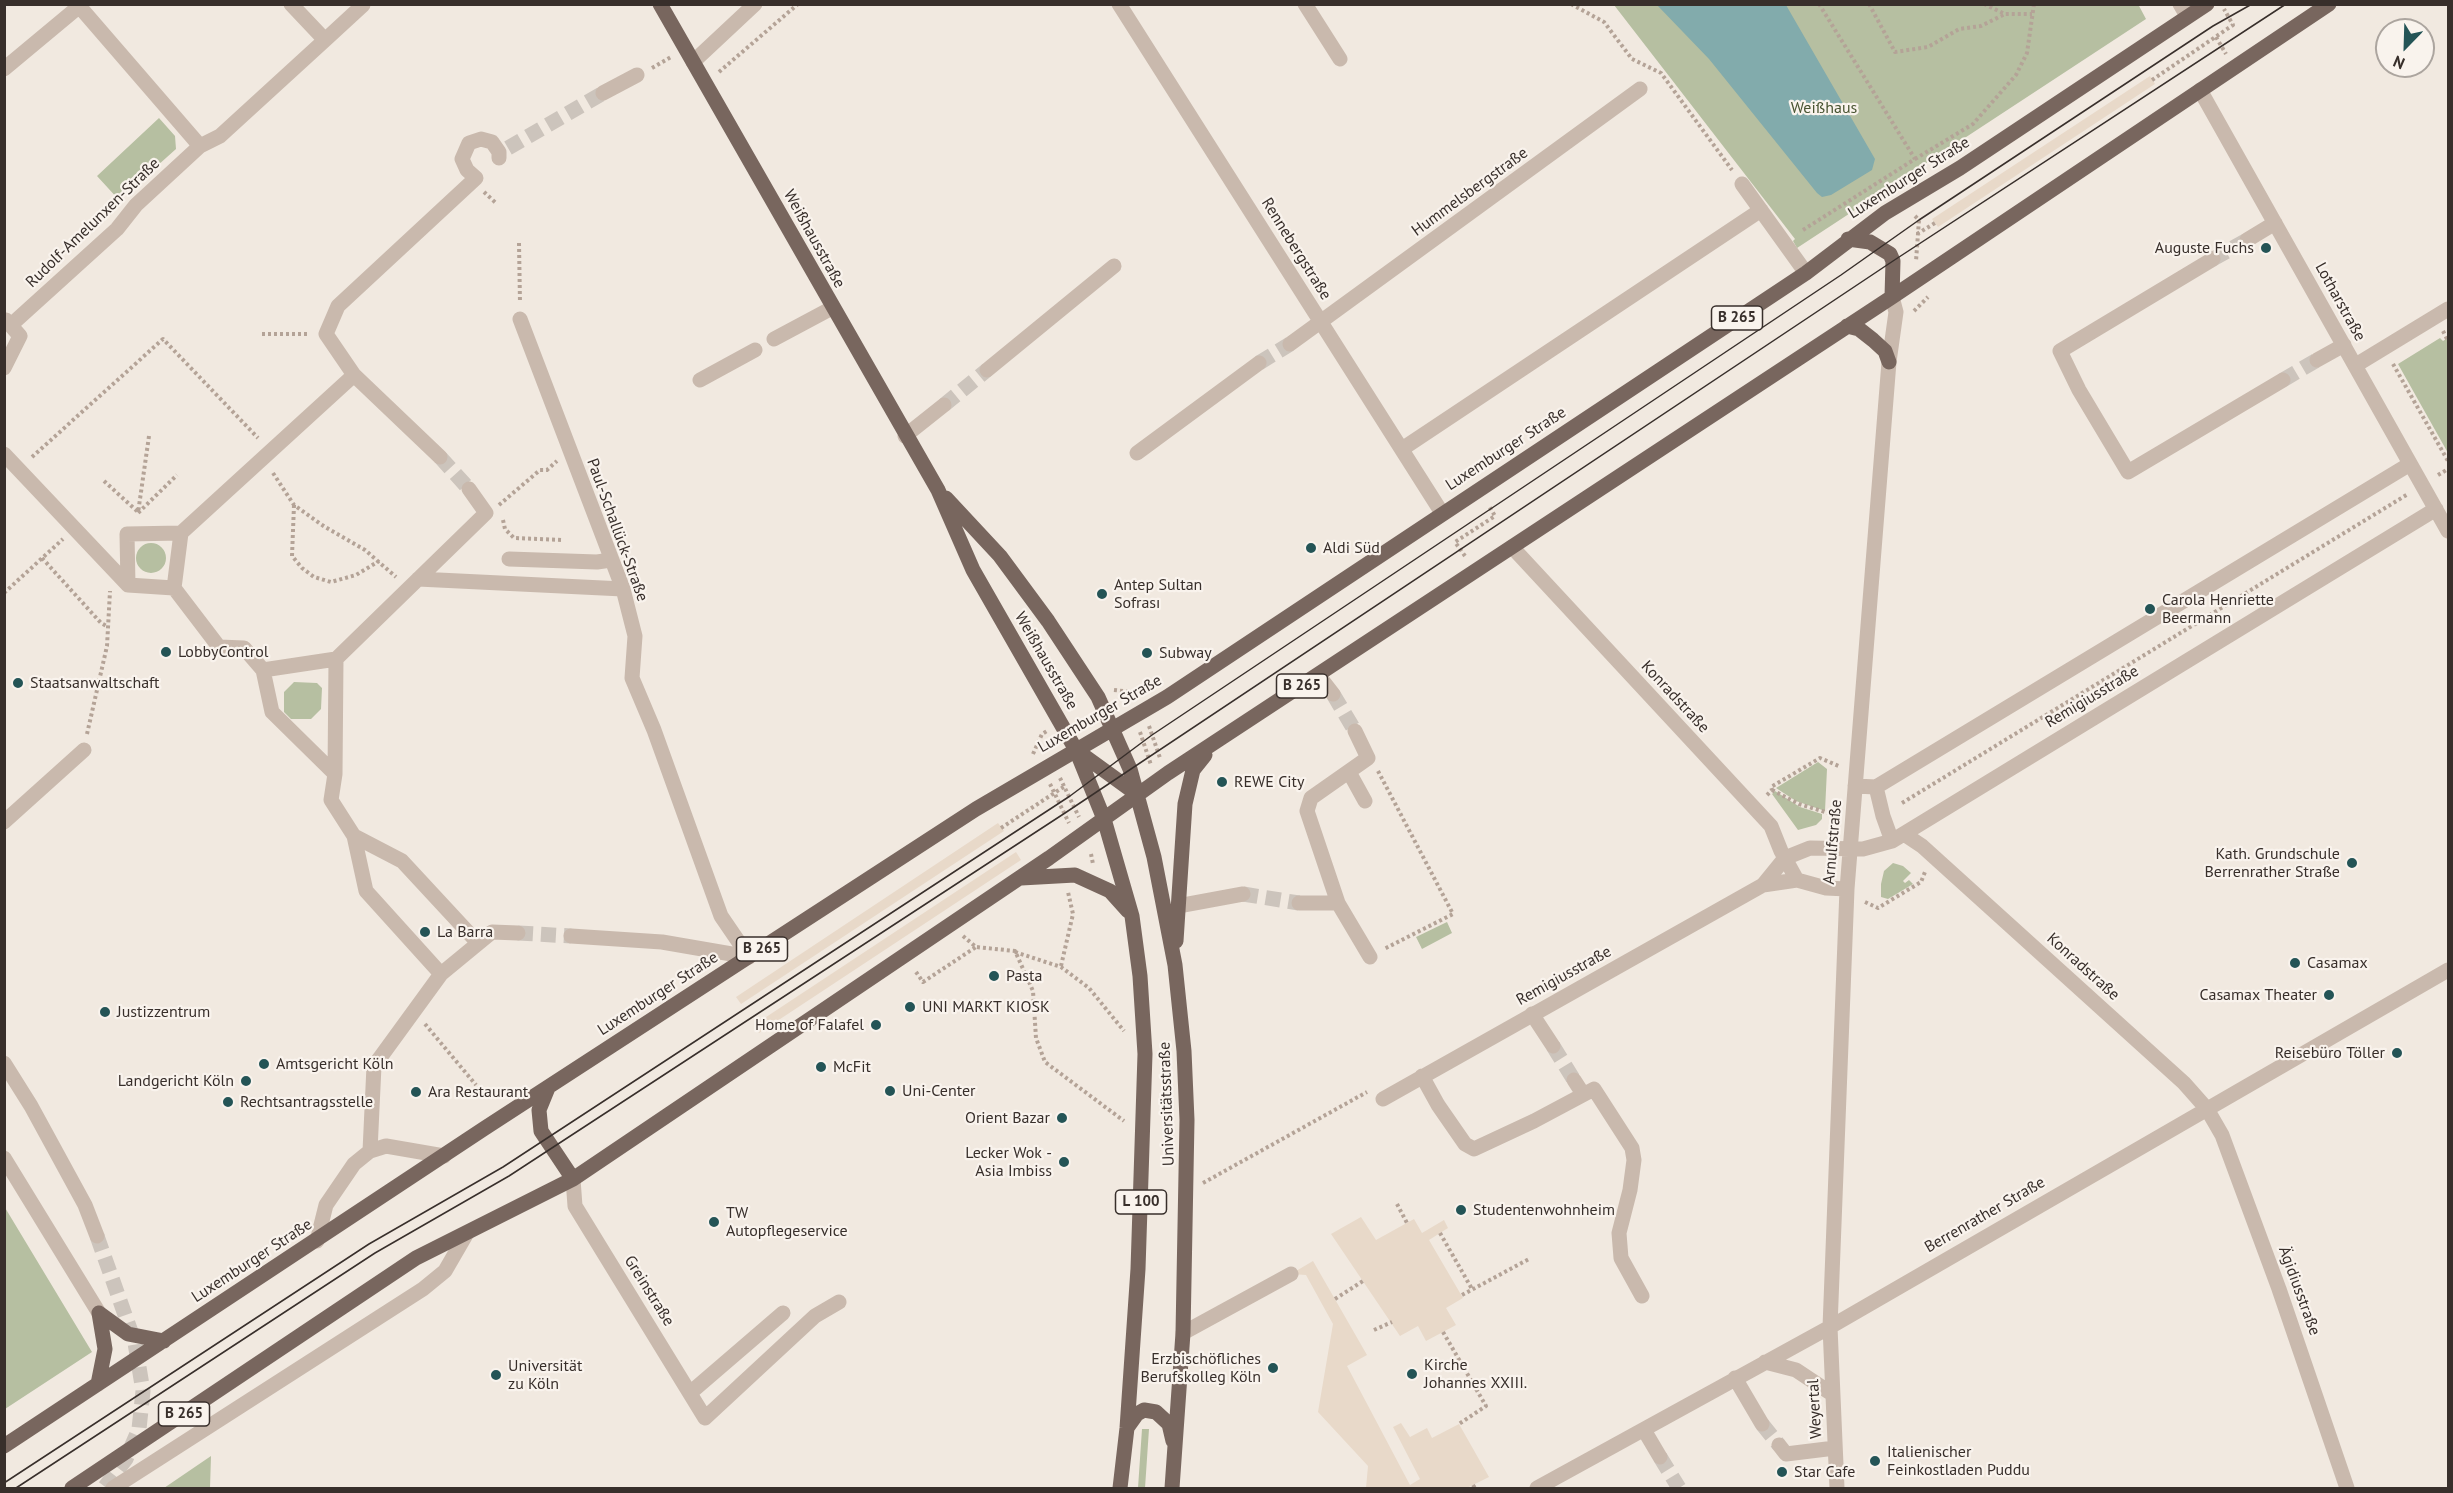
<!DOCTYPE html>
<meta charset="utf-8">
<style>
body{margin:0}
#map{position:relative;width:2453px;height:1493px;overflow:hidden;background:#f1e9e0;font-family:"PT Sans",sans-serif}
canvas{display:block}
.frame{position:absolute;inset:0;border:6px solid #382f2b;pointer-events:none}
.north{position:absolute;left:2375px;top:18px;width:60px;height:60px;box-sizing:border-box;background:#f9f3ed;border:2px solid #aca59f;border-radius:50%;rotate:203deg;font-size:16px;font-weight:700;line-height:24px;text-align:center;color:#382f2b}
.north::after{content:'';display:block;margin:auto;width:21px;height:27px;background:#245456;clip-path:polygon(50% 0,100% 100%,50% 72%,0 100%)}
</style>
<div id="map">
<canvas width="2453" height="1493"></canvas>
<div class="frame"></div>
<div class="north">N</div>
</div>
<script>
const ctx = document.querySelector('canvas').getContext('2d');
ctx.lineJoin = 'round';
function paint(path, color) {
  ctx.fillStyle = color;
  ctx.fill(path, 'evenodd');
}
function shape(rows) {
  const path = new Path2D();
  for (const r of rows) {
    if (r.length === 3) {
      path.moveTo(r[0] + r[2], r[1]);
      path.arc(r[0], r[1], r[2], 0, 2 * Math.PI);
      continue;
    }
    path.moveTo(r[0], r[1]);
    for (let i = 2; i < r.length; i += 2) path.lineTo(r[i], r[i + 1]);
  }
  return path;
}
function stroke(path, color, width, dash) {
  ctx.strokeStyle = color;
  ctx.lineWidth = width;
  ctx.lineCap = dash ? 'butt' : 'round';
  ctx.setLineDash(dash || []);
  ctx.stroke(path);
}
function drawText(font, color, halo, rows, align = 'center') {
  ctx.font = font + ' "PT Sans",sans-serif';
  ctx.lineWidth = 4.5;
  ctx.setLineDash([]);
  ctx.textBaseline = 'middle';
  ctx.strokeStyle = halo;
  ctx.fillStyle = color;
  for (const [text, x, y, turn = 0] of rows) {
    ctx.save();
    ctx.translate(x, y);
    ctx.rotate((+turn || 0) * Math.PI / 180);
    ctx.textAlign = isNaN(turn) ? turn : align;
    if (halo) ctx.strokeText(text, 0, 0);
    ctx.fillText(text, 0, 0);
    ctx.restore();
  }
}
const green = shape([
 [2138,4,2146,19,1797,248,1793,241,1795,239,1614,5],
 [159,118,175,136,176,149,119,200,97,176],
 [2440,338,2443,341,2448,338,2448,453,2398,364],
 [151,558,15],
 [294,682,317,683,322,688,321,709,311,719,291,719,284,712,284,692],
 [1818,762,1827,769,1825,811,1796,801,1776,788],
 [1775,791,1800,807,1822,814,1822,819,1816,825,1798,830,1772,794],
 [1893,863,1903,866,1911,873,1903,881,1905,883,1909,880,1913,884,1888,899,1881,897,1881,884,1884,871],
 [1447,922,1452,933,1422,949,1416,937],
 [4,1206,92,1352,5,1409,4,1409],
 [1142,1429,1149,1429,1145,1488,1138,1488],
 [211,1456,210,1488,164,1488]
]);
const plaza = shape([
 [2150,76,2155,84,1938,227,1932,219],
 [998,823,1004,831,741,1004,736,997],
 [1016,852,1021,860,759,1033,754,1025],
 [1361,1217,1376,1240,1414,1219,1422,1233,1444,1220,1448,1228,1429,1240,1463,1298,1446,1308,1456,1325,1426,1341,1418,1326,1400,1336,1331,1234],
 [1313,1261,1367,1355,1347,1366,1410,1485,1420,1479,1393,1427,1401,1423,1410,1437,1427,1428,1432,1438,1459,1424,1489,1477,1467,1488,1366,1488,1368,1466,1318,1412,1333,1324,1306,1275,1291,1274]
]);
const water = shape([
 [1657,5,1786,5,1875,159,1872,170,1831,195,1822,197,1817,193,1709,59]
]);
const minorTunnel = shape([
 [508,148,603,93],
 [2213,259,2247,240],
 [1259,363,1290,344],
 [2283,380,2317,360],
 [944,405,987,370],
 [440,457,469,489],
 [1333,694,1355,731],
 [1243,894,1299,903],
 [518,933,571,936],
 [1553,1046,1574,1080],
 [97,1236,135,1343,143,1391,139,1429,126,1459,104,1488],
 [1762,1424,1779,1445],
 [1660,1457,1679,1488]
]);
const path = shape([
 [1571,4,1604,22,1632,59,1661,73,1732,170],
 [1869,4,1895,52,1928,47,1959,29,1981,26,2005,14],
 [1984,4,2005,14,2032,14],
 [2216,37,2226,54],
 [652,68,671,57],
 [719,72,798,4],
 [2152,80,2233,25,2224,9],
 [1915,159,1973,124,2016,75,2027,53,2034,4],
 [484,192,497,204],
 [1915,216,1919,220,1916,261],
 [1803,230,1915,159,1819,4],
 [1917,234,1935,223],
 [519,243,520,303],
 [1914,311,1928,297],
 [2443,331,2448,341],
 [262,334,310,334],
 [2393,364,2448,461],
 [149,436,138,513,177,475],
 [32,457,163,339,258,438],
 [273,473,294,505,325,527,365,550,396,577],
 [2438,475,2448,469],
 [104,481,138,512],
 [294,505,292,556,302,568,314,577,331,582,356,575,379,561],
 [499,505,540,470,547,470,557,461],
 [503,520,505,529,514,538,563,540],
 [1465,556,1455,542,1495,516,1489,506],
 [42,558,101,623,108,627],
 [4,593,63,539],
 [1114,690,1139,693],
 [1149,726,1160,758],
 [1140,732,1151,765],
 [87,734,107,646,110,591],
 [1033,754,1042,734,1047,731],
 [1378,771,1453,914,1384,949],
 [1060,778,1079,817],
 [1050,784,1069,823],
 [1772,790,1799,804,1835,815],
 [1767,795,1772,790,1771,787,1820,758,1841,767],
 [1902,803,2408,494],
 [1001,828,1065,786],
 [1091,854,1093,864],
 [1865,902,1878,908,1921,882,1925,872],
 [963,936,976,947,1015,951,1033,991,1036,1038,1045,1062,1124,1121],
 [1015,952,1061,967,1089,988,1124,1031],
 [1061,966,1073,914,1068,892],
 [916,972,923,982,976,947],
 [425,1024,476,1085],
 [1203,1183,1367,1092],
 [1397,1204,1407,1223],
 [1440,1233,1472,1289],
 [1462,1295,1529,1259],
 [1335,1299,1363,1281],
 [1374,1330,1392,1322],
 [1443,1332,1486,1406,1459,1424],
 [1473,1485,1475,1488]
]);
const minor = shape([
 [1119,4,1442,513],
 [1305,4,1340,59],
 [2180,4,2187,16],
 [79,6,200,146],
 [325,40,363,5],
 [693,62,755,4],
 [4,69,82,4],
 [2200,90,2448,531],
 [603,93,637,75],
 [1742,184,1806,273],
 [2247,240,2275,223],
 [2213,259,2060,351,2079,390,2128,472,2283,380],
 [520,319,623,589,635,636,632,678,654,730,721,916,749,957],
 [11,325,117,229,136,205,200,146,220,136,325,40,291,4],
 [774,339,832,308],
 [1290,344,1640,89],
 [2317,360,2344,345],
 [2356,365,2448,309],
 [4,368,20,336,6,320],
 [987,370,1114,266],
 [354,375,440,457],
 [700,380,755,350],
 [905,436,944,405],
 [1402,449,1761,210],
 [1137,453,1259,363],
 [4,454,128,585,174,588,219,647,244,648,263,670,272,712,335,774,331,800,354,836,366,891,441,974],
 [1512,547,1771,826,1781,851,1797,880],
 [509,559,597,562,611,560],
 [418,579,623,589],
 [128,585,127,534,181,533,354,375,326,334,338,306,476,178,467,170,462,159,469,143,481,139,492,142,499,152,499,158],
 [174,588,181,533],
 [263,670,336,659,486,513,469,489],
 [1319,676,1333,694],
 [1349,772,1365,801],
 [335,774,336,659],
 [1855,786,1876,787,2410,464],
 [1876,787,1883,816,1892,841],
 [4,822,84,750],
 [1904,834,1922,846,2184,1083,2207,1109,2222,1135,2279,1289,2347,1488],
 [354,836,402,861,478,943],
 [1763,885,1797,880,1826,888,1847,889],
 [1299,903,1338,903,1307,811,1311,798,1368,758,1355,731],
 [1338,903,1370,957],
 [1178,906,1243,894],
 [571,936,662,942,749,957],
 [1532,1014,1553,1046],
 [4,1063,31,1106,85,1205,97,1236],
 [1422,1076,1438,1105,1465,1144,1474,1149,1534,1121,1594,1089,1632,1148,1634,1160,1630,1190,1619,1233,1621,1258,1642,1296],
 [1574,1080,1583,1094],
 [1383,1099,1763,885,1785,858,1810,848,1863,849,1892,841,2436,509],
 [370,1151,374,1066,441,974,492,932,518,933],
 [4,1158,99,1313],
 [573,1179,575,1206,705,1418,815,1316,839,1302],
 [317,1241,326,1205,354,1164,370,1151,386,1146,444,1156],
 [1183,1333,1291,1274],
 [1765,1362,1796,1370,1832,1394],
 [1735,1378,1762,1424],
 [690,1393,783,1313],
 [1644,1430,1660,1457],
 [1779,1445,1786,1454,1835,1448],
 [113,1488,423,1289,445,1271,467,1233],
 [1537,1488,1830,1327,2448,970],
 [1837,1488,1830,1327,1847,889,1889,362,1896,312,1892,297]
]);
const major = shape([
 [660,4,938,490,973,570,1076,750,1104,819,1132,916,1140,976,1145,1054,1138,1269,1127,1428,1120,1488],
 [1848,239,1870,242,1890,254,1893,261,1892,297],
 [1847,326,1859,329,1873,340,1885,351,1889,362],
 [946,498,1000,556,1048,621,1098,697,1130,769,1154,857,1175,965,1184,1051,1187,1120,1183,1333,1172,1488],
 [1076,750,1138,795],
 [1021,878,1075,875,1110,891,1128,911],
 [1176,941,1185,804,1193,770,1205,755],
 [548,1088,539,1110,541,1131,573,1179],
 [99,1313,128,1334,164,1341],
 [98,1384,105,1349,99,1313],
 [1127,1428,1137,1414,1144,1410,1156,1412,1169,1424,1173,1441],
 [4,1446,485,1128,976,809,1167,697,1806,273,1885,213,1960,168,2207,4],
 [72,1488,416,1258,573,1179,1049,858,1168,773,1892,297,2329,4]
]);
const tram = shape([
 [4,1483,369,1244,503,1167,1070,796,1152,735,1841,275,1919,220,2213,26,2252,4],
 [16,1488,375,1253,509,1176,1065,813,1893,261,2286,4]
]);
const markers = [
 [2266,248,6,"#245456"],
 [1311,548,6,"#245456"],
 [1102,594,6,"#245456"],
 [2150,609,6,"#245456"],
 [166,652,6,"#245456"],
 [1147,653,6,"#245456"],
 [18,683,6,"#245456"],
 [1222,782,6,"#245456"],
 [2352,863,6,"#245456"],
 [425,932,6,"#245456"],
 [2295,963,6,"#245456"],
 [994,976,6,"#245456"],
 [2329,995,6,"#245456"],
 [910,1007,6,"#245456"],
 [105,1012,6,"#245456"],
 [876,1025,6,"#245456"],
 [2397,1053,6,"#245456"],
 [264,1064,6,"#245456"],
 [821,1067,6,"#245456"],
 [246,1081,6,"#245456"],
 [890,1091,6,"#245456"],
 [416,1092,6,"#245456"],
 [228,1102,6,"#245456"],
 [1062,1118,6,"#245456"],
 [1064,1162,6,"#245456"],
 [1461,1210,6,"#245456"],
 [714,1222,6,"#245456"],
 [1273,1368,6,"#245456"],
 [1412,1374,6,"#245456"],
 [496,1375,6,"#245456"],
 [1875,1461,6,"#245456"],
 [1782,1472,6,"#245456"]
];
const shields = [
 [1737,318,51],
 [1302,686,51],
 [762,949,51],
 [1141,1202,51],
 [184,1414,51]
];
const shieldNames = [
 ["B 265",1737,318],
 ["B 265",1302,686],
 ["B 265",762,949],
 ["L 100",1141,1202],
 ["B 265",184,1414]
];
const parkNames = [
 ["Weißhaus",1824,108]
];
const streetNames = [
 ["Luxemburger Straße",1909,178,-32],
 ["Hummelsbergstraße",1470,192,-36],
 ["Rudolf-Amelunxen-Straße",93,223,-44],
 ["Weißhausstraße",814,239,61],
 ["Rennebergstraße",1296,249,58],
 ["Lotharstraße",2340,302,61],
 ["Luxemburger Straße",1506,449,-33],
 ["Paul-Schallück-Straße",617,530,70],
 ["Weißhausstraße",1046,661,60],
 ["Konradstraße",1675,697,47],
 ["Remigiusstraße",2092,697,-31],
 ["Luxemburger Straße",1100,714,-30],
 ["Arnulfstraße",1833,842,-85],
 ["Konradstraße",2083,967,42],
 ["Remigiusstraße",1564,976,-29],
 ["Luxemburger Straße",658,994,-33],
 ["Universitätsstraße",1167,1104,-92],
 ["Berrenrather Straße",1985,1215,-30],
 ["Luxemburger Straße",252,1261,-33],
 ["Greinstraße",649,1291,58],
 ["Ägidiusstraße",2299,1291,70],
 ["Weyertal",1815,1409,-93]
];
const poiNames = [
 ["Auguste Fuchs",2254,248,"right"],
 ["Aldi Süd",1323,548],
 ["Antep Sultan",1114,585],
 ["Sofrası",1114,603],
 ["Carola Henriette",2162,600],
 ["Beermann",2162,618],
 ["LobbyControl",178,652],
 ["Subway",1159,653],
 ["Staatsanwaltschaft",30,683],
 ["REWE City",1234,782],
 ["Kath. Grundschule",2340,854,"right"],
 ["Berrenrather Straße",2340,872,"right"],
 ["La Barra",437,932],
 ["Casamax",2307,963],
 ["Pasta",1006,976],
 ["Casamax Theater",2317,995,"right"],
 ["UNI MARKT KIOSK",922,1007],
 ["Justizzentrum",117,1012],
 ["Home of Falafel",864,1025,"right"],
 ["Reisebüro Töller",2385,1053,"right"],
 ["Amtsgericht Köln",276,1064],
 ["McFit",833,1067],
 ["Landgericht Köln",234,1081,"right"],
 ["Uni-Center",902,1091],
 ["Ara Restaurant",428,1092],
 ["Rechtsantragsstelle",240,1102],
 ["Orient Bazar",1050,1118,"right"],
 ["Lecker Wok -",1052,1153,"right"],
 ["Asia Imbiss",1052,1171,"right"],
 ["Studentenwohnheim",1473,1210],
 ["TW",726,1213],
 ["Autopflegeservice",726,1231],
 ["Erzbischöfliches",1261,1359,"right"],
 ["Berufskolleg Köln",1261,1377,"right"],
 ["Kirche",1424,1365],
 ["Johannes XXIII.",1424,1383],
 ["Universität",508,1366],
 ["zu Köln",508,1384],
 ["Italienischer",1887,1452],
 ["Feinkostladen Puddu",1887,1470],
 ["Star Cafe",1794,1472]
];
paint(green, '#b6bfa1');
paint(plaza, '#e8d9c9');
paint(water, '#82abac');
stroke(minorTunnel, '#ccc4bc', 15, [15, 8]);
stroke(path, '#b4a397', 4, [3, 3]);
stroke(minor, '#c9b9ad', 15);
stroke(major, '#78665e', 15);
stroke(tram, '#382f2b', 1.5);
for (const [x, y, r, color] of markers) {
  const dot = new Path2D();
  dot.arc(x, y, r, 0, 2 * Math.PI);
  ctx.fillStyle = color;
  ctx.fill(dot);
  stroke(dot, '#f9f3ed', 2);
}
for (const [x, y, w] of shields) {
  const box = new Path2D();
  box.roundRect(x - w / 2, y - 12, w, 24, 4.5);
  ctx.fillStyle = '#f9f3ed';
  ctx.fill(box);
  stroke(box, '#382f2b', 1.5);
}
drawText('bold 15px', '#382f2b', null, shieldNames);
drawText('16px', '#485431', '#f9f3ed', parkNames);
drawText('16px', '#382f2b', '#f9f3ed', streetNames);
drawText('16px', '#382f2b', '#f9f3ed', poiNames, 'left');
</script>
